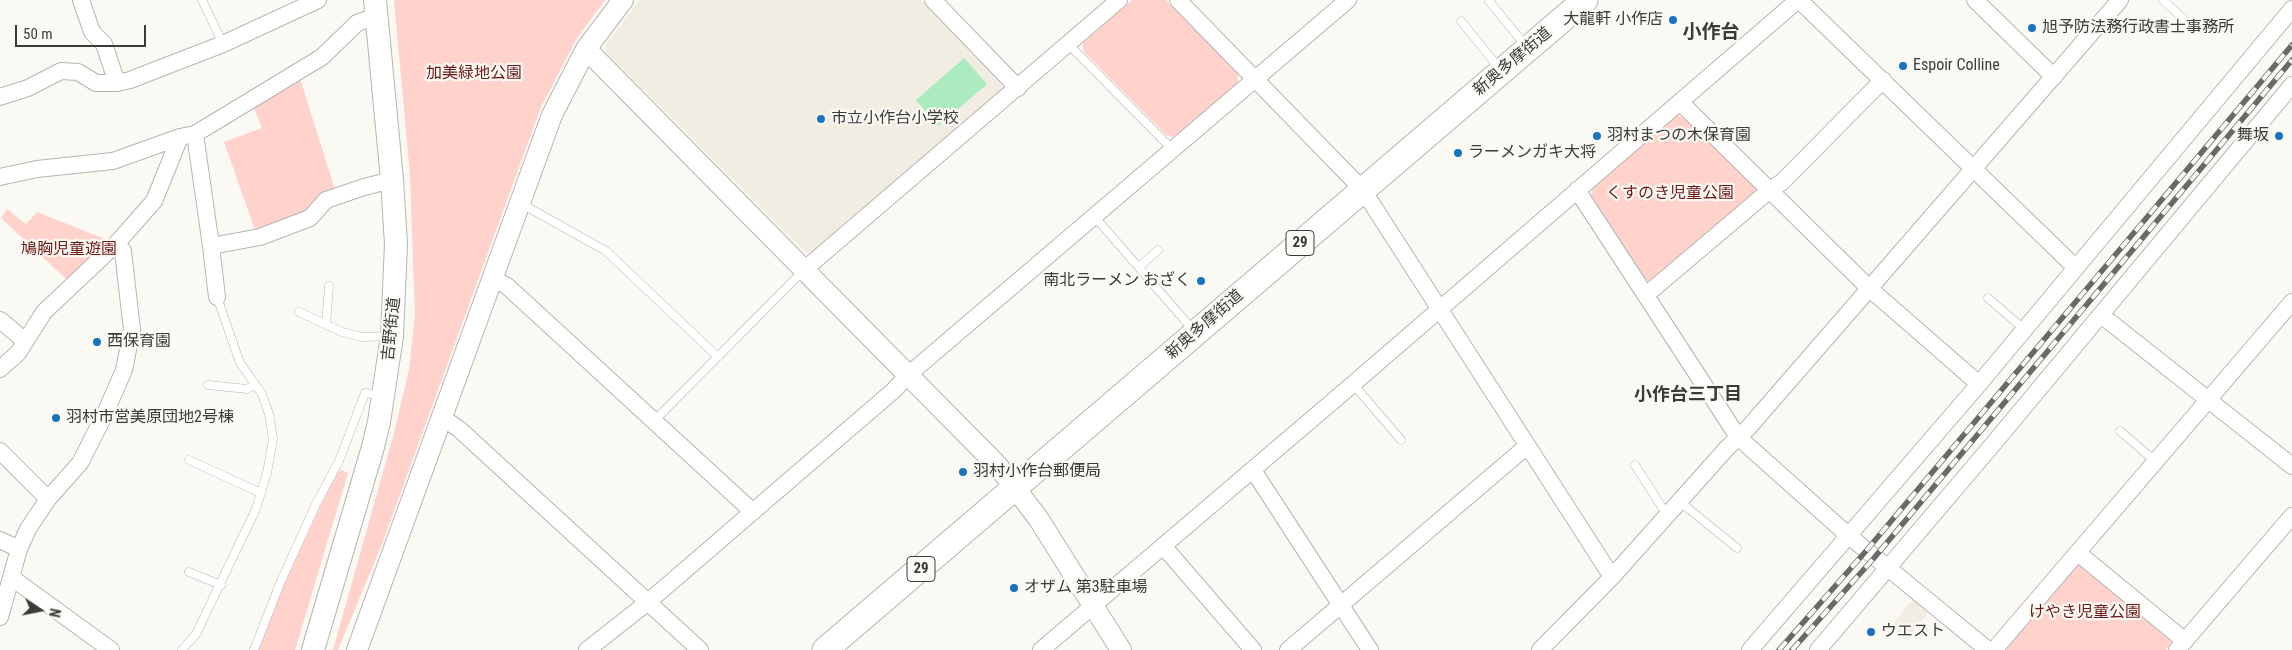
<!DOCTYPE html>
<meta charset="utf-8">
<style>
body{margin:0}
#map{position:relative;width:2292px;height:650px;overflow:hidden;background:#fbf9f4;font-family:"Roboto Condensed",sans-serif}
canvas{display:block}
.north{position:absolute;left:15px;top:585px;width:50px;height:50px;-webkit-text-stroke:4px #fbf9f4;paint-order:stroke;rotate:101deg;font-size:14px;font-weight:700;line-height:20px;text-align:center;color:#3c3b39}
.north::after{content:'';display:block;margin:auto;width:18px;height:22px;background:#3c3b39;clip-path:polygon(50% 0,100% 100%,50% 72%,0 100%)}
.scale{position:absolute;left:15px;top:25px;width:131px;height:22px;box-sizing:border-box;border:2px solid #3c3b39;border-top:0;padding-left:6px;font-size:15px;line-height:18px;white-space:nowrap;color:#3c3b39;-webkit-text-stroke:4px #fbf9f4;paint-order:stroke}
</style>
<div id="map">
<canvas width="2292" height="650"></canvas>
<div class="north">N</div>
<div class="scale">50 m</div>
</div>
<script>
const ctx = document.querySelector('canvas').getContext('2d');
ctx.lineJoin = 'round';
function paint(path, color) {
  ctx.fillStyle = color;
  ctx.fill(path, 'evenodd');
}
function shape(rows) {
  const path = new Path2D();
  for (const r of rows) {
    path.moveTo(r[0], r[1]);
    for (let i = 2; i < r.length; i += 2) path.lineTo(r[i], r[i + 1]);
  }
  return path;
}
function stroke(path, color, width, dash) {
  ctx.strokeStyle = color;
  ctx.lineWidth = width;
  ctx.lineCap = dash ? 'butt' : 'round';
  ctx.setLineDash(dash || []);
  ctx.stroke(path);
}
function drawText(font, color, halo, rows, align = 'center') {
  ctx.font = font + ' "Roboto Condensed","Noto Sans JP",sans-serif';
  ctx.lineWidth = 4.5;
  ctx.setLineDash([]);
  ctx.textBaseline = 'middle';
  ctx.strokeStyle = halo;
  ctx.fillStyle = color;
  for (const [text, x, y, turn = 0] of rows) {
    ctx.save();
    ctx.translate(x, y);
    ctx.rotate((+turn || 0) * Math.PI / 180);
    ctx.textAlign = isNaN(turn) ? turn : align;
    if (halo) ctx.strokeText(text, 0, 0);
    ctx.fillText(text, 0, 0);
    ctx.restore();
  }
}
const built = shape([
 [640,0,922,0,1003,83,1002,91,812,253,805,252,606,52,605,45],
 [1913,599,1929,612,1906,640,1890,627]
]);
const green = shape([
 [394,0,605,0,577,38,541,107,382,544,338,650,333,650,394,433,409,370,415,315,410,175],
 [1132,0,1166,0,1238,74,1238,83,1175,137,1167,136,1083,51,1083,43],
 [299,75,335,190,310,212,256,233,224,142,262,128,252,104],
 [1675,115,1684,117,1756,188,1755,196,1656,282,1646,280,1591,197,1593,186],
 [7,209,26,224,37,212,110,241,68,281,1,218],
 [342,470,348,473,295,650,258,650,284,584,336,473],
 [2076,565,2085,565,2171,635,2171,644,2166,650,2007,650,2007,647]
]);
const water = shape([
 [964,58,987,84,938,126,916,100]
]);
const service = shape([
 [202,0,223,44],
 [2163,0,2189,24],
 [1489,1,1526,46],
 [1461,21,1499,68],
 [1068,44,1173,150],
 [520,203,606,251,718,357],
 [1094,216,1194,331],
 [1139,267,1158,250],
 [1988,298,2024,329],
 [299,312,342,332,362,337,390,336],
 [326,325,329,286],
 [1353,384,1401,440],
 [208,385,247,389,255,384],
 [654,421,804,270],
 [2120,431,2156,462],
 [189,460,261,493],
 [1635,465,1667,515],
 [1679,501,1737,548],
 [189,572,221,585],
 [182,650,196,634,256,509,267,473,273,439,269,414,262,394,240,363,217,297],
 [254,650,281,581,316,504,339,461,365,393,381,395]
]);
const minor = shape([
 [81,0,92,32,104,44,117,83],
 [933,0,1018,88],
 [1178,0,1363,190,1612,577],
 [1799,0,2076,268],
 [1975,0,2054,77],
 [0,97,28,88,61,71,78,72,96,83,117,83,130,80,223,44,318,0],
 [1680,102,1870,289,1979,384],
 [195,134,211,246,217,297],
 [0,177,37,169,113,161,180,137],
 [1577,190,1738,437,1849,536,1988,650],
 [211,246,260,237,310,218,326,200,364,187,392,180],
 [805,269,1119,0],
 [492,278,507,286,753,512],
 [1646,295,1770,190,1782,182,1883,80],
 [2101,315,2292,466],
 [0,320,25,341],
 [0,369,18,353,44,312,117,243,154,201,180,137,195,134,322,57,357,23,376,16],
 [440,416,459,429,700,650],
 [0,451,48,499],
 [1253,470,1370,650],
 [0,540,19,549],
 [1164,547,1253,650],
 [2078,553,2185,641],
 [12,578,111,650],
 [0,617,19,549,28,529,48,499,80,463,103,418,124,370,132,330,123,251,117,243],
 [587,650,648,602,893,391,908,375,1348,0],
 [1041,650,1353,384,1798,0],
 [1288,650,1527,446],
 [1540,650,1612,577,1727,448,1749,427,2120,0],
 [1750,650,1979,384,2292,9],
 [1818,650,1994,443,2292,85],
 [1994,650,2292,302],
 [2177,650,2292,516]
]);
const tertiary = shape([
 [586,49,998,466,1038,518,1121,650],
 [357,650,552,115,586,49,623,0]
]);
const secondary = shape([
 [313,650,373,447,379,422,392,336,396,244,392,180,375,0]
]);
const primary = shape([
 [825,650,1585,0]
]);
const rail = shape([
 [1779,650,1866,551,2292,45],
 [1792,650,1874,558,2292,60]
]);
const markers = [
 [1673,20,5,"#1873c0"],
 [2032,28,5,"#1873c0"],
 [1903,66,5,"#1873c0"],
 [821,119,5,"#1873c0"],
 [1597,136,5,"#1873c0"],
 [2279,136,5,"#1873c0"],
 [1458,153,5,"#1873c0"],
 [1201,281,5,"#1873c0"],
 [97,342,5,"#1873c0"],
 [56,418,5,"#1873c0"],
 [963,472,5,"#1873c0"],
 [1014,588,5,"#1873c0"],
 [1871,632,5,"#1873c0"]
];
const shields = [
 [1300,243,28],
 [921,569,28]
];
const shieldNames = [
 ["29",1300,243],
 ["29",921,569]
];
const poiNames = [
 ["大龍軒 小作店",1663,20,"right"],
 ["旭予防法務行政書士事務所",2042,28],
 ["Espoir Colline",1913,66],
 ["市立小作台小学校",831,119],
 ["羽村まつの木保育園",1607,136],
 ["舞坂",2269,136,"right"],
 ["ラーメンガキ大将",1468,153],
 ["南北ラーメン おざく",1191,281,"right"],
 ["西保育園",107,342],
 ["羽村市営美原団地2号棟",66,418],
 ["羽村小作台郵便局",973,472],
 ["オザム 第3駐車場",1024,588],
 ["ウエスト",1881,632]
];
const streetNames = [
 ["新奥多摩街道",1513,62,-40],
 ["新奥多摩街道",1205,325,-41],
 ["吉野街道",392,329,-84]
];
const parkNames = [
 ["加美緑地公園",474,74],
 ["くすのき児童公園",1670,194],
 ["鳩胸児童遊園",69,250],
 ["けやき児童公園",2085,613]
];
const neighbourhoodNames = [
 ["小作台三丁目",1688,395]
];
const quarterNames = [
 ["小作台",1711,33]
];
paint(built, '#f1ede2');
paint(green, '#ffd2cc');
paint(water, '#abebbf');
stroke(service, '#b7b5b0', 9);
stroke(minor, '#b7b5b0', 18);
stroke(tertiary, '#b7b5b0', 22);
stroke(secondary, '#b7b5b0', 24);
stroke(primary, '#b7b5b0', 27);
stroke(service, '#fff', 8);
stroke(minor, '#fff', 16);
stroke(tertiary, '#fff', 20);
stroke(secondary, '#fff', 22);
stroke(primary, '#fff', 25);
stroke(rail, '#6a6966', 5.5);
stroke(rail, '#fbf9f4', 4, [11]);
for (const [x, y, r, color] of markers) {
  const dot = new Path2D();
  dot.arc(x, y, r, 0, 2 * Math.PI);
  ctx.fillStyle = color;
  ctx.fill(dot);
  stroke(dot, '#fbf9f4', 2);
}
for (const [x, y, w] of shields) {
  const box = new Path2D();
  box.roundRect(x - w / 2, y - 12.5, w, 25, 4);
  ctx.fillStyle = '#fbf9f4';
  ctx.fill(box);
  stroke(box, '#3c3b39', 1);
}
drawText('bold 15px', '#3c3b39', null, shieldNames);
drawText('16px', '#3c3b39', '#fbf9f4', poiNames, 'left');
drawText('16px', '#3c3b39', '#fbf9f4', streetNames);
drawText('16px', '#6c1816', '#fbf9f4', parkNames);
drawText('bold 18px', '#3c3a37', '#fbf9f4', neighbourhoodNames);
drawText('bold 19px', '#3c3a37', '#fbf9f4', quarterNames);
</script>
